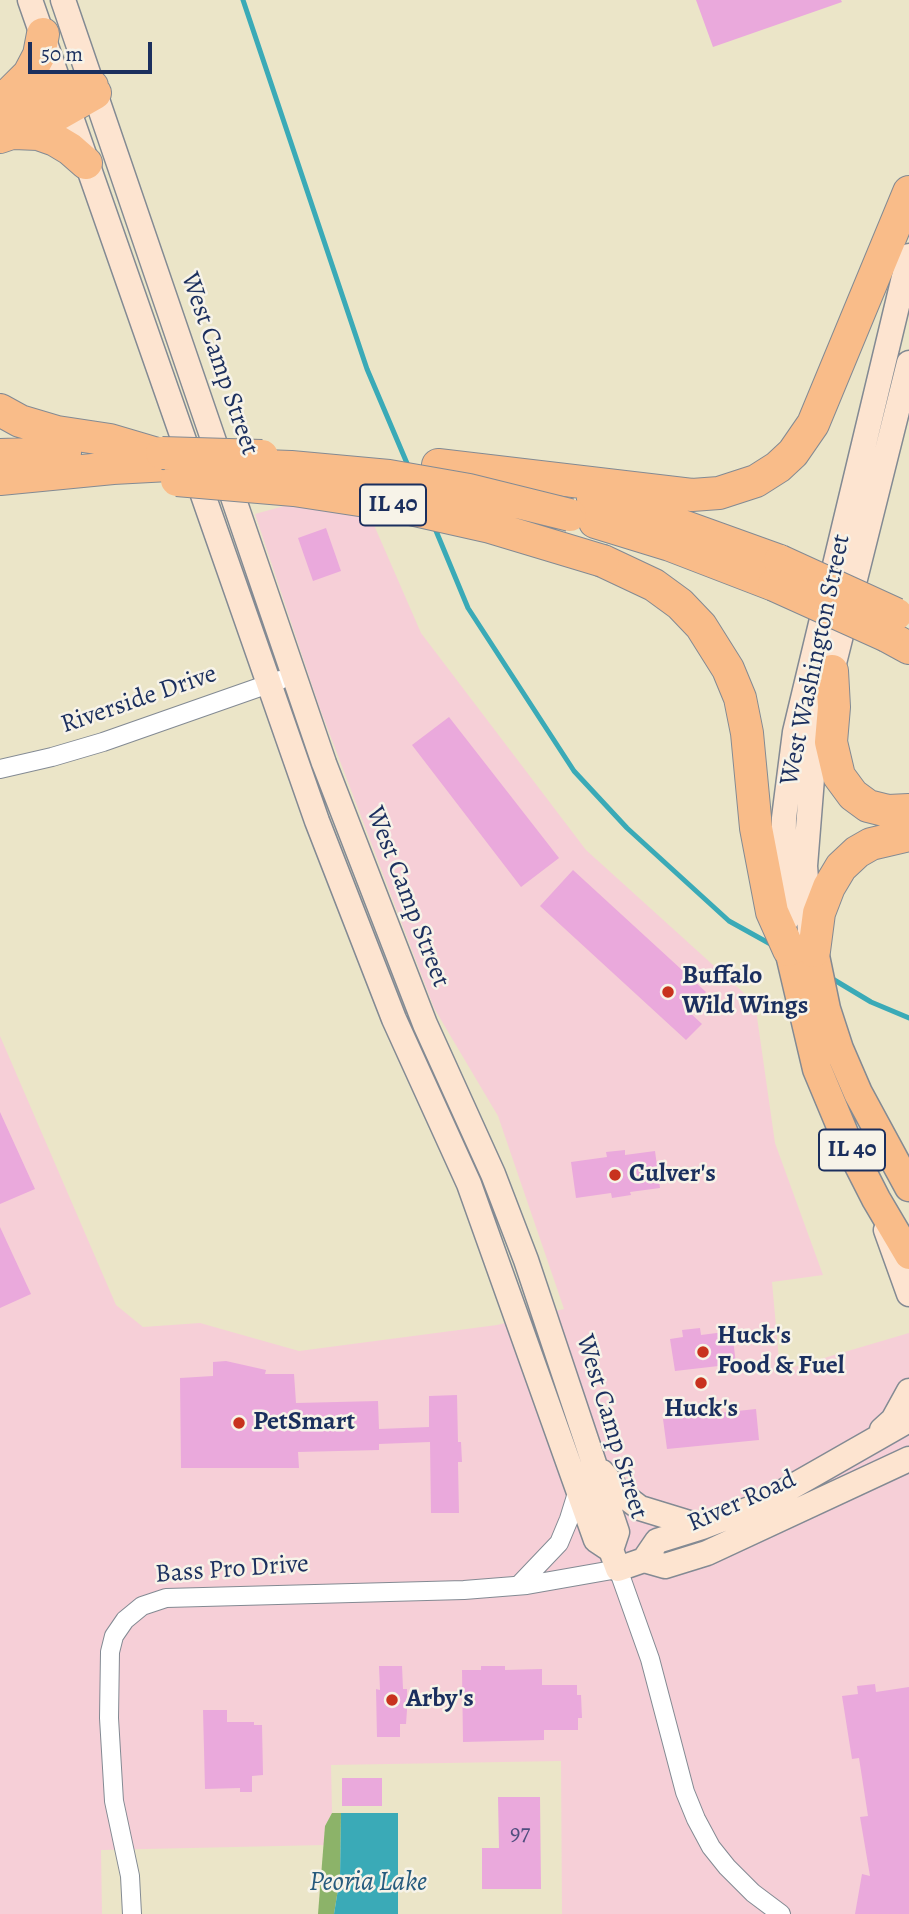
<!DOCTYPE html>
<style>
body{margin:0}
#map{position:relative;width:909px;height:1914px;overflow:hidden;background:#ebe5c8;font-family:Alegreya,serif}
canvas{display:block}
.scale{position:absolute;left:28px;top:42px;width:124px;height:32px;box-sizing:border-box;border:4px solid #1b2f5e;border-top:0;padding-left:9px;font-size:21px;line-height:24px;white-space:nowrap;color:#1b2f5e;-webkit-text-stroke:5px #f7f3e8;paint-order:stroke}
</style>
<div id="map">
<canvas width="909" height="1914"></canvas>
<div class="scale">50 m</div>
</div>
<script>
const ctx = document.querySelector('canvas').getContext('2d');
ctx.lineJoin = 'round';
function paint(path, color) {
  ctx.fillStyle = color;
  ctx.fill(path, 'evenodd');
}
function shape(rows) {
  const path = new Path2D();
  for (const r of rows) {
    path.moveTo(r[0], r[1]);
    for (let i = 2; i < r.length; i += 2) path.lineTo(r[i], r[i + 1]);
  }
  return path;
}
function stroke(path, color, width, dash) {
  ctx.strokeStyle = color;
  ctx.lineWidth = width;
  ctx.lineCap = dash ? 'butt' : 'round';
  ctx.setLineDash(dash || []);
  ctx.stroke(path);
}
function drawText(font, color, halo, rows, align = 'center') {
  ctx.font = font + ' Alegreya,serif';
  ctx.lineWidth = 5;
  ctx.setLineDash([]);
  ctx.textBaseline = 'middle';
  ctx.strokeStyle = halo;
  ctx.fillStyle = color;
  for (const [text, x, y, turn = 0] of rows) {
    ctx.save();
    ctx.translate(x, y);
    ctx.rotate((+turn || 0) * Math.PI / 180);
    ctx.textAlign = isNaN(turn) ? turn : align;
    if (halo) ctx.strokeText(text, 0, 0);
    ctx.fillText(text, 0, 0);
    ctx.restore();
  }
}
const built = shape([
 [357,486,421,633,586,850,755,1003,775,1143,823,1275,772,1282,780,1371,909,1333,909,1914,562,1914,561,1761,331,1765,332,1813,325,1826,324,1845,101,1850,102,1914,0,1914,0,1036,116,1305,143,1327,200,1323,299,1351,497,1325,564,1309,498,1116,434,1008,319,706,255,514]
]);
const forest = shape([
 [332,1813,341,1813,340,1877,334,1914,318,1914,325,1826]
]);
const water = shape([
 [341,1813,398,1813,398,1914,334,1914,340,1877]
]);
const stream = shape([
 [243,0,367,369,409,468],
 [434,526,468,608,574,771,627,828,729,921,774,946],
 [831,978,871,1002,909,1018]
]);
const building = shape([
 [696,0,841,0,842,2,713,47],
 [326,528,341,571,313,581,298,538],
 [449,717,559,858,521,887,412,745],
 [573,870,706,992,688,1011,702,1024,686,1040,540,906],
 [0,1112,35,1189,0,1204],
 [625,1150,625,1155,655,1151,660,1188,630,1192,631,1195,612,1198,611,1193,576,1198,571,1162,607,1157,606,1152],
 [0,1227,31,1294,0,1308],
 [700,1328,701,1335,732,1331,736,1364,675,1371,670,1339,683,1337,682,1330],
 [226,1361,266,1370,265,1374,294,1374,296,1403,378,1401,379,1429,429,1427,429,1396,457,1395,458,1442,461,1442,462,1462,458,1462,459,1513,431,1513,430,1442,379,1444,379,1450,298,1452,299,1468,181,1468,180,1378,213,1376,213,1362],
 [756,1409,759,1440,667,1449,663,1419],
 [379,1666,402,1666,403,1689,407,1689,407,1710,406,1724,400,1724,400,1737,377,1737,376,1689,380,1690],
 [481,1666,505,1666,505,1670,542,1669,542,1685,577,1685,577,1695,581,1695,582,1718,578,1718,578,1730,544,1730,544,1740,463,1742,462,1670,481,1670],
 [875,1684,876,1692,909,1687,909,1914,855,1914,862,1874,870,1876,860,1817,868,1816,859,1758,852,1759,842,1696,858,1694,857,1686],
 [203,1710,227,1710,227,1722,254,1722,254,1725,262,1725,263,1775,252,1776,252,1792,240,1792,240,1788,205,1789],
 [342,1778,382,1778,382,1806,342,1806],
 [498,1797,540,1797,541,1889,482,1889,482,1848,499,1848]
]);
const street = shape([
 [0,769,52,757,103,742,280,680],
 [519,1585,559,1543,569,1519,578,1490],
 [132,1914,130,1876,114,1801,109,1718,110,1652,114,1636,125,1620,142,1606,166,1598,464,1590,527,1585,618,1569,650,1659,685,1792,696,1819,711,1847,727,1867,753,1893,781,1914]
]);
const secondary = shape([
 [30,0,317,821,394,1019,469,1184,596,1540,611,1550],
 [63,0,324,763,425,1024,493,1174,526,1260,617,1532,611,1550],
 [786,921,783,885,784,818,795,732,909,256],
 [810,931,805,866,814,753,832,671,909,363],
 [886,1230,909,1294],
 [882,1430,893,1420,909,1391],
 [602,1472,619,1492,640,1508,702,1527],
 [611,1550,618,1569,644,1560],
 [644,1560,657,1541,702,1527,760,1505,909,1420],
 [644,1560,665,1566,707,1553,909,1459]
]);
const primary = shape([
 [789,950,817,1069,850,1148,876,1199,909,1255],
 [814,951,826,1009,839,1049,858,1093,909,1187]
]);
const highway = shape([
 [3,100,29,74,39,55,43,34],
 [0,105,36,91,92,86],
 [14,133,38,134,55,140,70,149,86,163],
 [0,137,44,122,95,93],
 [0,410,20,421,57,432,110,440,154,453],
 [0,455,65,453],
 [438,465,692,495,719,493,756,481,778,467,793,453,813,424,909,192],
 [0,479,113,468,169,465],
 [593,499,666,520,780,561],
 [595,522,670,545,774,585],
 [603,561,654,585,680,604,701,626,728,669,740,698,747,733,756,828,772,912,789,950],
 [887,636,909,648],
 [832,671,834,707,831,742,839,776,853,795,868,806,888,811,909,810],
 [814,951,819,913,829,887,841,867,857,852,871,844,909,835]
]);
const highwayBridge = shape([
 [162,453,262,456],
 [237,465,291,467,389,476,469,490,570,515],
 [177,480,294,490,392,505,490,527,603,561],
 [780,561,896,614],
 [774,585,887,636]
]);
const markers = [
 [668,992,7,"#c8321e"],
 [615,1175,7,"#c8321e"],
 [703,1352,7,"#c8321e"],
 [701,1383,7,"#c8321e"],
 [239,1423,7,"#c8321e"],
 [392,1700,7,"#c8321e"]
];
const numberNames = [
 ["97",520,1834]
];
const shields = [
 [393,505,66],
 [852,1150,66]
];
const shieldNames = [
 ["IL 40",393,505],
 ["IL 40",852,1150]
];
const streetNames = [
 ["West Camp Street",219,364,71],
 ["West Washington Street",816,660,-78],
 ["Riverside Drive",139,700,-19],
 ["West Camp Street",407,897,69],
 ["West Camp Street",611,1427,73],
 ["River Road",742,1502,-24],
 ["Bass Pro Drive",232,1570,-4]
];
const poiNames = [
 ["Buffalo",682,977],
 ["Wild Wings",682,1007],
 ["Culver's",629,1175],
 ["Huck's",717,1337],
 ["Food & Fuel",717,1367],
 ["Huck's",701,1410,"center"],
 ["PetSmart",253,1423],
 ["Arby's",406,1700]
];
const waterNames = [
 ["Peoria Lake",368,1883]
];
paint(built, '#f6cfd7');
paint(forest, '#8cb369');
paint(water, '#3aaab7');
stroke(stream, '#3aaab7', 5);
paint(building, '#eaa9dc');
stroke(street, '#838a93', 20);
stroke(secondary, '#838a93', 27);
stroke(primary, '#838a93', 31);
stroke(highway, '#838a93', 34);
stroke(street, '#fff', 18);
stroke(secondary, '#fde4d0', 24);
stroke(primary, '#f9bc89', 28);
stroke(highway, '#f9bc89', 32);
stroke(highwayBridge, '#838a93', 34, []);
stroke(highwayBridge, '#f9bc89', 32);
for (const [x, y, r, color] of markers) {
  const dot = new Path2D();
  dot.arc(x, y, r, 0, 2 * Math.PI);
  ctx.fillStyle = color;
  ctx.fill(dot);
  stroke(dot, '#f7f3e8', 2.5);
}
drawText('23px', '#4f4e7e', null, numberNames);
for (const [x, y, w] of shields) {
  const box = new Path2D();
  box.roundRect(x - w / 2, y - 20.5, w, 41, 5);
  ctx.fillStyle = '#f7f3e8';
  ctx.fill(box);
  stroke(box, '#1b2f5e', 2);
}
drawText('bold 24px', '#1b2f5e', null, shieldNames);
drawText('26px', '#1b2f5e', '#f7f3e8', streetNames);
drawText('bold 26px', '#1b2f5e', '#f7f3e8', poiNames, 'left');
drawText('italic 28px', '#265a7d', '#f7f3e8', waterNames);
</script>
